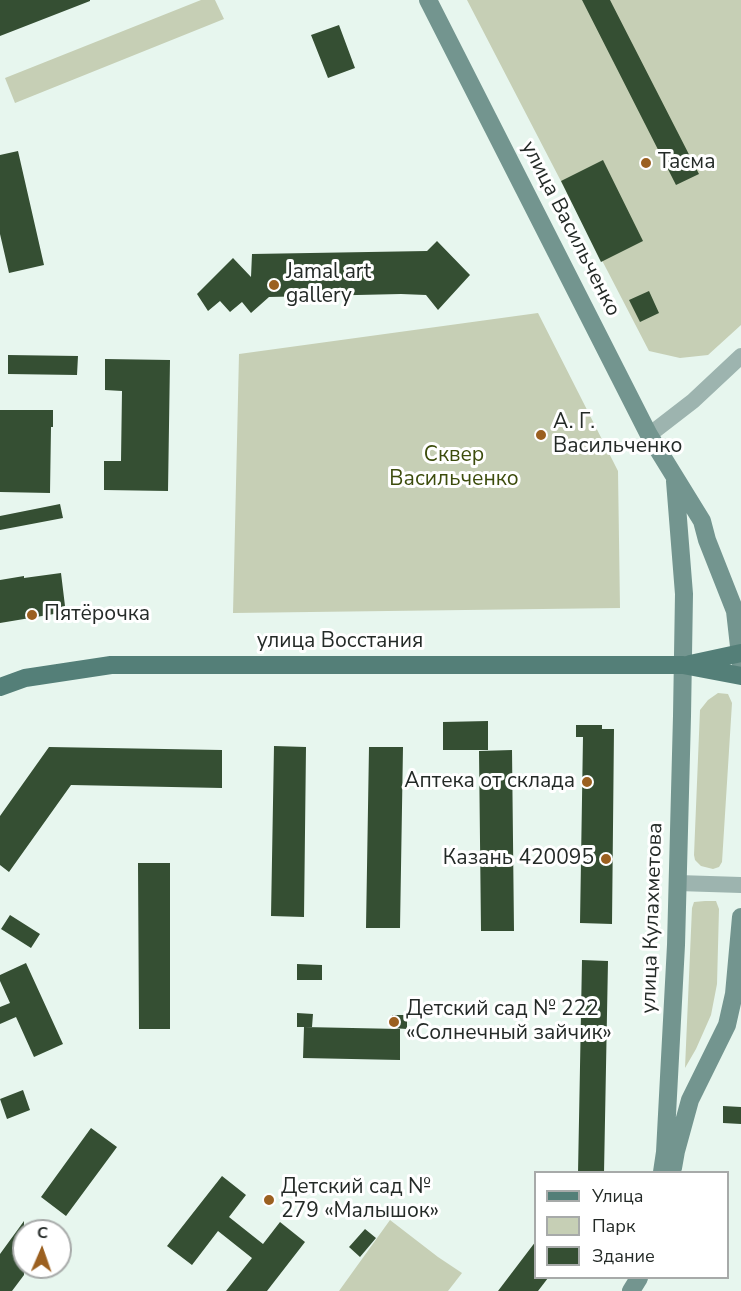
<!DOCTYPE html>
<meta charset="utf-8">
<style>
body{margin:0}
#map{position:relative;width:741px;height:1291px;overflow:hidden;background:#e7f6ee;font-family:"Nunito Sans",sans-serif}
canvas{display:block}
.legend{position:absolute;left:534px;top:1171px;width:195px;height:108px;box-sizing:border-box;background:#fff;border:2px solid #a7aaa9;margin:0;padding:8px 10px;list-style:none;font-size:18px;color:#242a27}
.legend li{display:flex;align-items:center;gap:12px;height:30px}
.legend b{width:30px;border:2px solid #a7aaa9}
.north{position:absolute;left:12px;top:1219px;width:60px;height:60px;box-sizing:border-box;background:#fff;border:2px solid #a7aaa9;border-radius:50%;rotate:2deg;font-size:16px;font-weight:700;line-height:24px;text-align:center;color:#242a27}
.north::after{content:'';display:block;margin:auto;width:21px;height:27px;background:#9b6020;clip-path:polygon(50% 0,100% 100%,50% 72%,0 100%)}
</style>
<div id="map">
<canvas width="741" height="1291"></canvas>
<ul class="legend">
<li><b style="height:8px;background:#547f78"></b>Улица</li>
<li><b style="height:16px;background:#c6cfb5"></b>Парк</li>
<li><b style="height:16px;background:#354f33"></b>Здание</li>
</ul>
<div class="north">С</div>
</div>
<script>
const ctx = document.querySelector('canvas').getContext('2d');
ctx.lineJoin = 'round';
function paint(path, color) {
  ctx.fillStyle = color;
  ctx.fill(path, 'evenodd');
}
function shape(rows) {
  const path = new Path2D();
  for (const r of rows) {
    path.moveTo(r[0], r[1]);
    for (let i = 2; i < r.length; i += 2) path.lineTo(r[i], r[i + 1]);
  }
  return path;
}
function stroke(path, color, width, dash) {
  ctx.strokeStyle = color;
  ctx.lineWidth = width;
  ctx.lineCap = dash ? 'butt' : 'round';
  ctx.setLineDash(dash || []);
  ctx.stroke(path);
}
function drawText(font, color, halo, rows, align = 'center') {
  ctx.font = font + ' "Nunito Sans",sans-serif';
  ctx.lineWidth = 6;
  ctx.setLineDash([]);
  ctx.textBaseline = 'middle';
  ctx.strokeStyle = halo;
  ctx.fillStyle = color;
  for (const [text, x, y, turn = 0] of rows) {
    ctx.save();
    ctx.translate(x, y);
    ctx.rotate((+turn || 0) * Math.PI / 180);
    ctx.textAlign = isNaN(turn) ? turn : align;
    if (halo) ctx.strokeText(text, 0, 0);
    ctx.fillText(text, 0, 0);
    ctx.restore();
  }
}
const green = shape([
 [201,0,215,0,224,19,15,103,5,78],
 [467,0,741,0,741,325,708,355,680,358,649,351],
 [538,313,618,471,620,608,233,613,239,354],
 [718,693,728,694,732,703,722,862,719,867,713,869,701,866,695,860,694,855,700,710,708,700],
 [705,901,716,901,719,909,717,984,711,1015,696,1049,685,1068,692,908,694,902],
 [390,1220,438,1257,462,1273,448,1291,339,1291]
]);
const building = shape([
 [0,0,90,0,90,1,0,36],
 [582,0,610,0,699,174,676,185],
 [339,25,355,68,328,78,311,35],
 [18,151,44,265,9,273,0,234,0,155],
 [603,160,643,241,601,262,561,181],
 [437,241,470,275,438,310,426,295,401,294,269,297,251,313,242,302,230,312,220,301,208,311,197,294,233,258,251,277,252,254,427,251],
 [649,291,659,313,640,322,629,300],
 [8,355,78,356,77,375,8,374],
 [105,359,170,360,168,491,104,490,104,461,121,461,122,391,105,390],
 [0,410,53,410,53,427,51,427,50,493,0,492],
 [60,504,63,518,0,530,0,516],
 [61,573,65,606,60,613,0,623,0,580,24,576,24,578],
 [488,721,488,750,443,750,443,722],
 [576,725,602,725,602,729,614,729,612,924,580,923,583,737,576,737],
 [274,746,306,747,304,917,271,916],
 [49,747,222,750,222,788,71,785,9,872,0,865,0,816],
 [369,747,403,747,400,928,366,928],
 [512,750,514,931,481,931,479,751],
 [138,863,170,863,170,1029,139,1029],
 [10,915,40,934,31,948,1,929],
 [582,960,608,961,604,1173,578,1173],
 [26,963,63,1044,34,1057,16,1017,0,1024,0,1007,10,1003,0,981,0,975],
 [297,964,322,965,322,980,297,980],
 [297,1013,313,1014,312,1027,297,1027],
 [392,1015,407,1015,407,1029,391,1028],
 [304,1027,400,1029,400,1060,303,1058],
 [23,1090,30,1110,7,1119,0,1099],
 [723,1106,741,1107,741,1124,723,1123],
 [91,1128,117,1147,66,1216,41,1197],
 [222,1176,246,1195,229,1217,263,1244,280,1222,305,1242,267,1291,226,1291,252,1258,218,1231,192,1265,167,1246],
 [24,1221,24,1275,12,1291,0,1291,0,1254],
 [365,1229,376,1238,360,1257,349,1247],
 [536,1241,536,1278,548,1278,538,1291,498,1291]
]);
const street = shape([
 [649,435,693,401,741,356],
 [678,883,741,885]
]);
const secondary = shape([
 [428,0,649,435,702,521,707,540,735,611,741,664],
 [673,1168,676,1151,690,1100,727,1025,734,994,741,917],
 [662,1172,665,1152,676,945,682,716,684,594,675,481],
 [631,1291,639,1278]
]);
const primary = shape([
 [690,664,741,653],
 [0,687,25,678,111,665,683,665,741,676]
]);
const markers = [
 [646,163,6,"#9b6020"],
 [274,285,6,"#9b6020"],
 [541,435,6,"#9b6020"],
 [32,615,6,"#9b6020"],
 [587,782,6,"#9b6020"],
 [606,859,6,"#9b6020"],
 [394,1022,6,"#9b6020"],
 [269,1200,6,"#9b6020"]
];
const poiNames = [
 ["Тасма",658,163],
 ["Jamal art",286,273],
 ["gallery",286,297],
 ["А. Г.",553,423],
 ["Васильченко",553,447],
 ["Пятёрочка",44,615],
 ["Аптека от склада",575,782,"right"],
 ["Казань 420095",594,859,"right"],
 ["Детский сад № 222",406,1010],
 ["«Солнечный зайчик»",406,1034],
 ["Детский сад №",281,1188],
 ["279 «Малышок»",281,1212]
];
const streetNames = [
 ["улица Васильченко",570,229,63],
 ["улица Восстания",340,642],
 ["улица Кулахметова",653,918,-88]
];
const parkNames = [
 ["Сквер",454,456],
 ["Васильченко",454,480]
];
paint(green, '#c6cfb5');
paint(building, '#354f33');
stroke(street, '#9db4af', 16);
stroke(secondary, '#73958f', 18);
stroke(primary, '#547f78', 18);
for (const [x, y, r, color] of markers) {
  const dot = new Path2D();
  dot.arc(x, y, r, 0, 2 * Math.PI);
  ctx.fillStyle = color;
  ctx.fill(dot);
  stroke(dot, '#fff', 2);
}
drawText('21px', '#242a27', '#fff', poiNames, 'left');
drawText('21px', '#242a27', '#fff', streetNames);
drawText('21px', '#3c4c0c', '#fff', parkNames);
</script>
